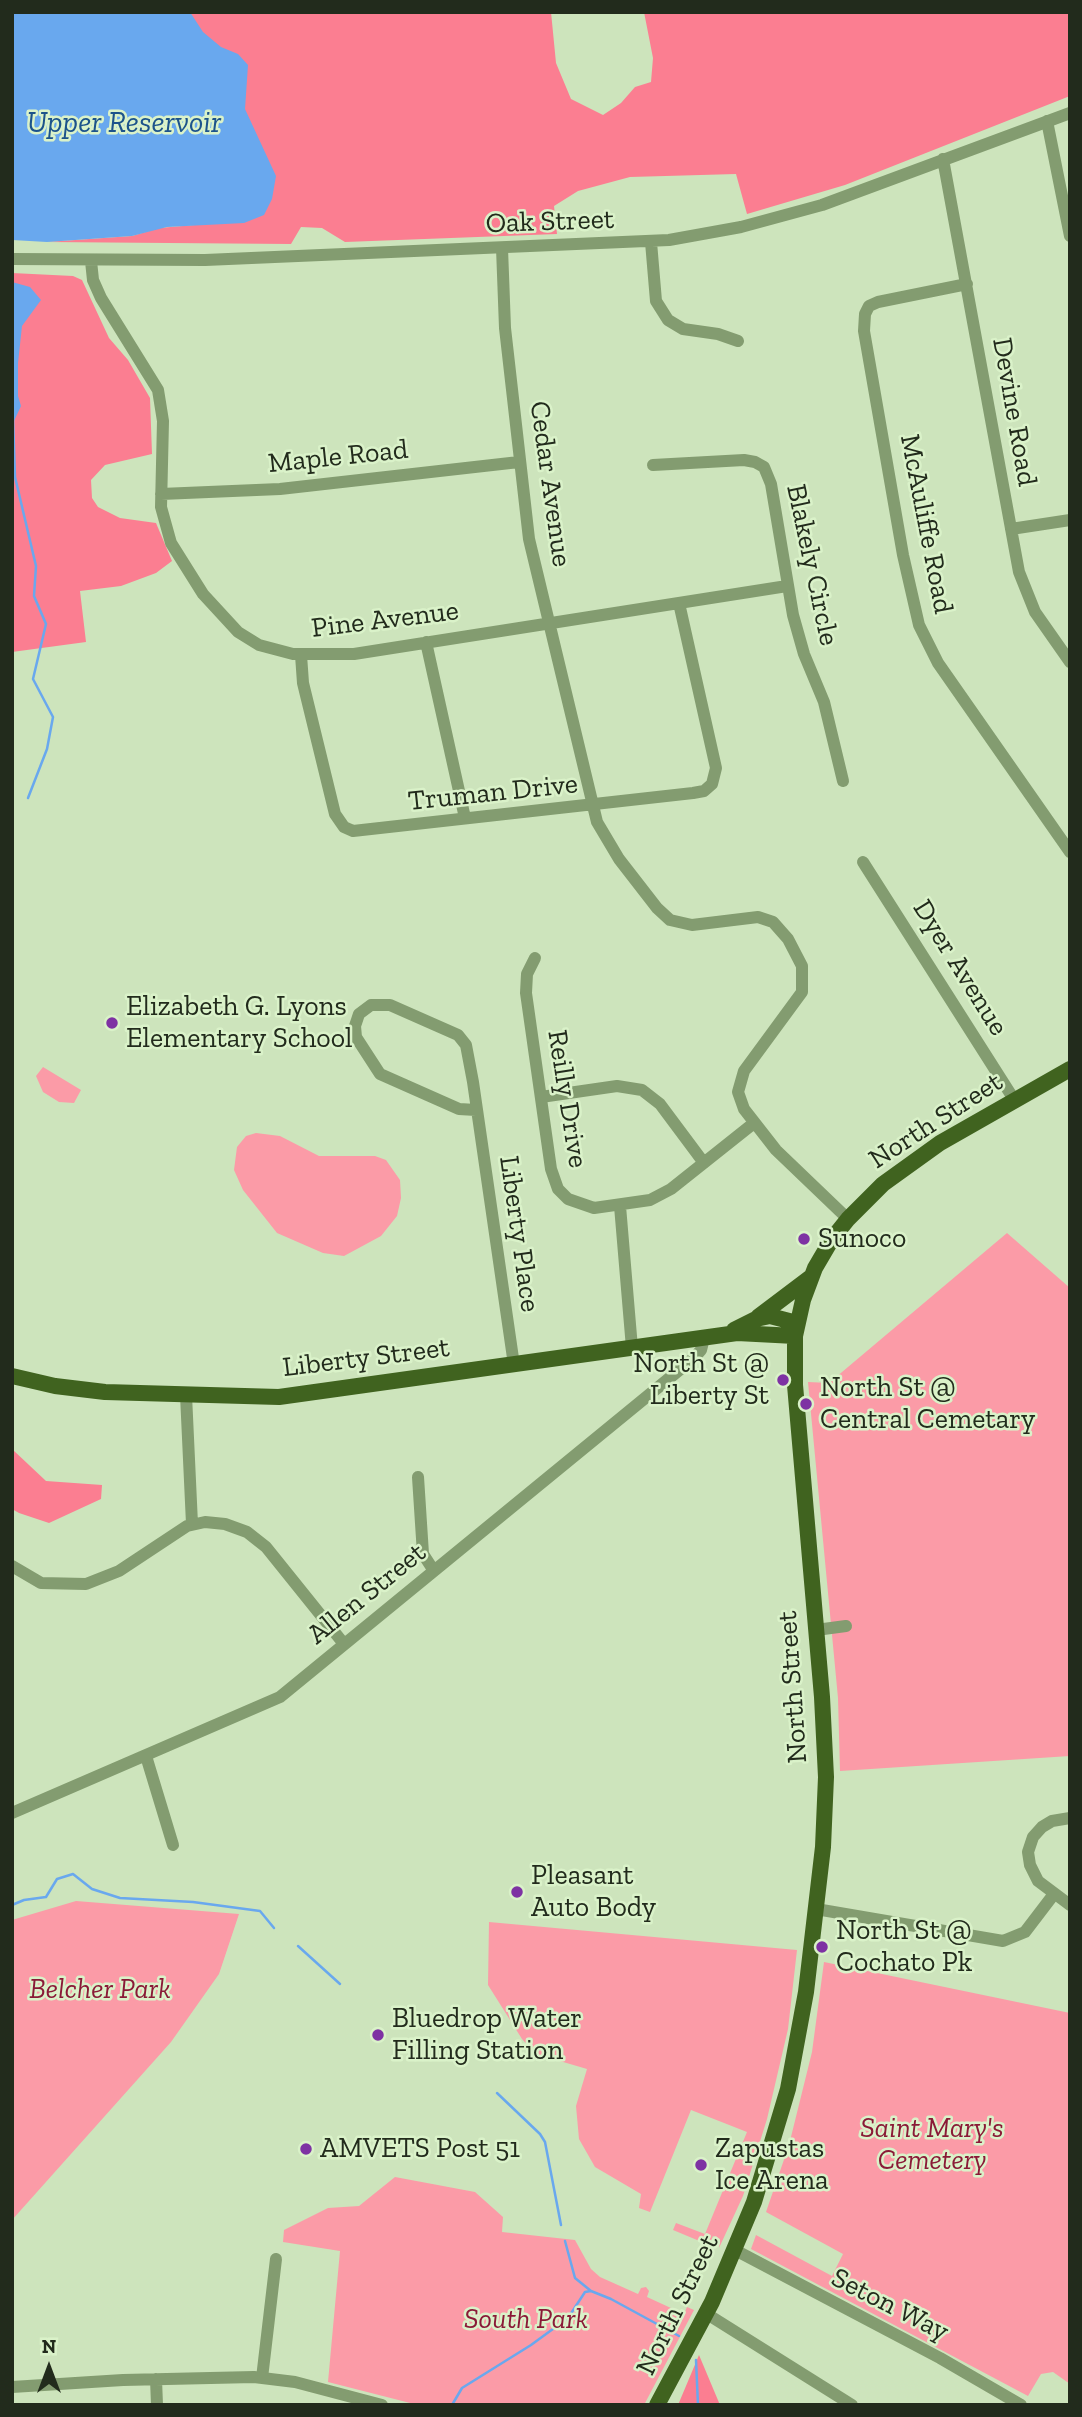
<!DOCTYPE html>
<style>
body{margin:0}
#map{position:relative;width:1082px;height:2417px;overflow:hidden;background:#cde4bc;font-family:"Zilla Slab",serif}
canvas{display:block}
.frame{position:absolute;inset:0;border:14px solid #222b1c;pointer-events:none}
.north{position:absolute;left:14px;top:2333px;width:70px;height:70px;-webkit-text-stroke:5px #daf2c9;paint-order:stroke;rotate:0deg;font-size:19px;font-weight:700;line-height:28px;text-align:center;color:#222b1c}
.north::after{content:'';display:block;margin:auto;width:24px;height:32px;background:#222b1c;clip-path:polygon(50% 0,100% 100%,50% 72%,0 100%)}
</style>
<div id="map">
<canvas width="1082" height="2417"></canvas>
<div class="frame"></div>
<div class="north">N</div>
</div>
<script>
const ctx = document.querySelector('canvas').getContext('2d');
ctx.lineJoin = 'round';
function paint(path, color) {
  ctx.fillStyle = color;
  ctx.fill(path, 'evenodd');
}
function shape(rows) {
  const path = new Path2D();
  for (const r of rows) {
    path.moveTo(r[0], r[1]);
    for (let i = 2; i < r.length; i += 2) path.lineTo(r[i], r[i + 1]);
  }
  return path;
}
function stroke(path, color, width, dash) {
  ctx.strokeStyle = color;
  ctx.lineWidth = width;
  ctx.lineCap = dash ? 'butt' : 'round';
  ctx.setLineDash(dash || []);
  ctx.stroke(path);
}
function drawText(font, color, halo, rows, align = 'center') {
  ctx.font = font + ' "Zilla Slab",serif';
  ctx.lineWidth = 5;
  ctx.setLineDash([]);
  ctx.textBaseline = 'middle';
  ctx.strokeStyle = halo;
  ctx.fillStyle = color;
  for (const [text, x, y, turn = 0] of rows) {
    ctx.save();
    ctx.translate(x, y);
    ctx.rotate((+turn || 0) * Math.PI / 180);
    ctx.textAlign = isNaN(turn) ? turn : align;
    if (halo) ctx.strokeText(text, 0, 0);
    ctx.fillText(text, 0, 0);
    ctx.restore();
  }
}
const green = shape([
 [43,1067,81,1090,74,1103,59,1102,43,1092,36,1076],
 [256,1133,280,1136,319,1156,375,1156,386,1160,400,1180,401,1198,397,1216,381,1236,344,1256,323,1253,277,1233,243,1190,234,1170,237,1147,246,1136],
 [1007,1233,1070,1288,1070,1756,840,1771,838,1698,808,1382,829,1383],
 [76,1901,239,1914,219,1974,171,2042,12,2220,12,1920],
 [489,1922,797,1950,788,2029,767,2119,743,2196,719,2248,720,2239,713,2236,709,2245,673,2230,676,2223,705,2234,747,2132,691,2110,650,2212,639,2208,641,2194,595,2167,579,2139,576,2106,587,2069,536,2054,522,2039,488,1985],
 [824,1962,1070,2013,1070,2384,1053,2372,1041,2374,1028,2396,751,2249,756,2235,832,2276,843,2254,766,2212,789,2145,812,2052],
 [395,2177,475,2192,503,2217,502,2232,575,2240,591,2269,600,2277,638,2294,641,2288,646,2287,649,2291,647,2297,684,2314,687,2307,694,2310,644,2405,418,2405,328,2382,340,2251,283,2242,284,2230,328,2208,359,2206]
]);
const forest = shape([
 [186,12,551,12,556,63,571,99,603,115,621,103,635,87,651,82,653,58,644,12,1070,12,1070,96,845,185,747,214,736,174,630,177,578,191,554,206,557,234,345,242,322,228,301,227,291,244,47,242,132,236,159,228,206,224,217,50],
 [12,273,73,276,82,280,109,338,128,360,150,398,152,454,105,465,91,480,92,498,98,507,120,518,156,523,172,561,156,573,121,586,80,591,86,642,12,652],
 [12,1449,46,1481,102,1485,101,1499,49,1523,19,1513,12,1509],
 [699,2355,720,2405,678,2405]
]);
const water = shape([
 [12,12,190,12,203,32,221,47,238,54,248,65,245,109,276,176,272,199,264,215,244,223,167,227,132,236,47,242,12,240],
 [12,282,30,287,41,300,22,326,18,363,18,396,21,406,14,421]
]);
const stream = shape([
 [13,418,15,477,36,566,34,596,46,624,33,679,53,717,47,749,28,798],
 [12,1905,24,1900,46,1897,57,1879,73,1874,92,1889,120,1898,193,1902,260,1911,274,1928],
 [298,1946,340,1984],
 [497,2093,540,2134,545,2142,561,2225],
 [565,2241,575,2278,591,2291],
 [696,2360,698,2405],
 [452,2405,462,2388,531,2345,568,2318,585,2292,591,2291,611,2299,679,2336]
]);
const minor = shape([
 [1047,121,1070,236],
 [943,159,1019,572,1035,612,1070,662],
 [651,242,656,301,668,320,683,329,718,334,738,341],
 [502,248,505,328,529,539,597,822,619,859,657,908,670,920,692,925,758,917,773,922,788,939,802,966,802,992,744,1071,738,1092,744,1109,776,1150,848,1219],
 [12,259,205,260,669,240,741,227,822,205,1070,113],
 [91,261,93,280,101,298,158,390,163,421,161,507,171,543,203,594,238,632,259,645,293,654,354,654,787,586],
 [967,284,878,302,869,306,865,314,864,331,903,555,919,625,938,663,1070,852],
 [653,465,744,460,755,462,764,467,771,484,793,615,804,654,824,702,843,781],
 [161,494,280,489,519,462],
 [1011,529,1070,520],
 [426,642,465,818],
 [301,655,303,683,335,814,344,827,353,831,693,793,704,791,712,784,716,768,679,603],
 [863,862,1015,1101],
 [535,958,527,974,526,993,551,1169,558,1189,568,1199,594,1208,650,1200,671,1189,754,1123],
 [541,1097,617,1086,642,1090,660,1104,704,1163],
 [476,1110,459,1109,380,1074,356,1037,355,1026,359,1014,371,1005,390,1005,458,1035,466,1045,473,1082,514,1365],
 [620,1206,632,1348],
 [186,1395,192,1524],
 [418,1477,423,1554,434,1571],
 [12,1566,41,1583,86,1584,119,1571,187,1526,205,1522,225,1524,247,1532,266,1547,344,1644],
 [816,1630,846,1626],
 [146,1756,173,1845],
 [12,1813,280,1697,694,1358,701,1350,704,1338],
 [1070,1818,1052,1821,1042,1827,1033,1837,1028,1852,1030,1865,1038,1881,1070,1905],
 [816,1909,1003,1941,1025,1932,1054,1894],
 [735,2250,940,2358,1021,2405],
 [707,2314,852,2405],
 [262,2378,276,2259],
 [156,2379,157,2405],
 [12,2387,123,2380,254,2377,295,2382,382,2405]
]);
const major = shape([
 [758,1317,811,1277],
 [734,1330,756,1319,770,1316,797,1323],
 [12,1376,55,1386,105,1392,279,1397,737,1333,795,1336],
 [657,2405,712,2302,754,2202,788,2089,806,1992,823,1847,826,1777,822,1697,795,1385,795,1336,803,1300,815,1268,832,1239,848,1219,883,1184,940,1143,1070,1069]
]);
const markers = [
 [112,1023,7,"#7e32a3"],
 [804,1239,7,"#7e32a3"],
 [783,1380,7,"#7e32a3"],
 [806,1404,7,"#7e32a3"],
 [517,1892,7,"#7e32a3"],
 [822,1947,7,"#7e32a3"],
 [378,2035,7,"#7e32a3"],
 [306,2149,7,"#7e32a3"],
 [701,2165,7,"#7e32a3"]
];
const streetNames = [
 ["Oak Street",550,222,-2],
 ["Devine Road",1014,412,80],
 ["Maple Road",338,457,-6],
 ["Cedar Avenue",550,484,82],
 ["McAuliffe Road",926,524,79],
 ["Blakely Circle",812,565,78],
 ["Pine Avenue",385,620,-7],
 ["Truman Drive",493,793,-6],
 ["Dyer Avenue",960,968,58],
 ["Reilly Drive",567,1099,81],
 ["North Street",936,1121,-33],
 ["Liberty Place",519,1234,82],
 ["Liberty Street",366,1358,-7],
 ["Allen Street",367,1594,-39],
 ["North Street",793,1687,-94],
 ["North Street",678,2305,-64],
 ["Seton Way",890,2305,27]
];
const poiNames = [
 ["Elizabeth G. Lyons",126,1007],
 ["Elementary School",126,1039],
 ["Sunoco",818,1239],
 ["North St @",769,1364,"right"],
 ["Liberty St",769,1396,"right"],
 ["North St @",820,1388],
 ["Central Cemetary",820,1420],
 ["Pleasant",531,1876],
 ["Auto Body",531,1908],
 ["North St @",836,1931],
 ["Cochato Pk",836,1963],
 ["Bluedrop Water",392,2019],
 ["Filling Station",392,2051],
 ["AMVETS Post 51",320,2149],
 ["Zapustas",715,2149],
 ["Ice Arena",715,2181]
];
const parkNames = [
 ["Belcher Park",100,1990],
 ["Saint Mary's",932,2129],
 ["Cemetery",932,2161],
 ["South Park",526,2320]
];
const waterNames = [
 ["Upper Reservoir",124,123]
];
paint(green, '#fb9ba7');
paint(forest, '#fb7e91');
paint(water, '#69a8ee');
stroke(stream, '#69a8ee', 2.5);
stroke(minor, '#839c70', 12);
stroke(major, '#40631f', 16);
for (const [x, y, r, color] of markers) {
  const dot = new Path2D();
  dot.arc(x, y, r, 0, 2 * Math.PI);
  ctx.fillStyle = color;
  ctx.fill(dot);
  stroke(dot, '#daf2c9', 2.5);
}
drawText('28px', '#222b1c', '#daf2c9', streetNames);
drawText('28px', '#222b1c', '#daf2c9', poiNames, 'left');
drawText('italic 28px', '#8a1a37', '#daf2c9', parkNames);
drawText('italic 30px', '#1c538b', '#daf2c9', waterNames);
</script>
